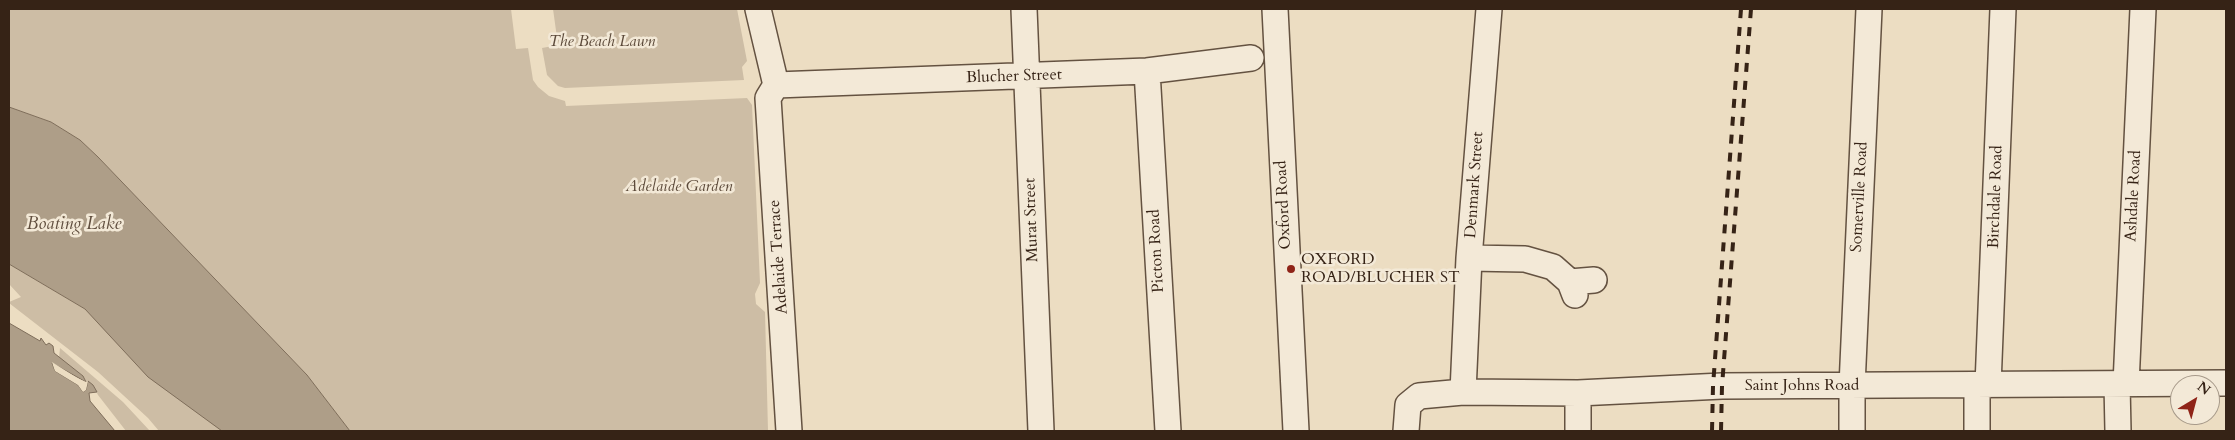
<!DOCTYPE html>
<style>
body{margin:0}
#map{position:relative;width:2235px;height:440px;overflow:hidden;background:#ecddc2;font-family:Cardo,serif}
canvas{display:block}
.frame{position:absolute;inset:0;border:10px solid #362316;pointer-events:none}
.north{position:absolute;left:2170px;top:375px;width:50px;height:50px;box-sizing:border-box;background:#f3e9d7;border:1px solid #a79a8a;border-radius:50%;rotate:37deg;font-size:14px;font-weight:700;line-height:20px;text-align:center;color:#362316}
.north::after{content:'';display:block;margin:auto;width:18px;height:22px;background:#8f2418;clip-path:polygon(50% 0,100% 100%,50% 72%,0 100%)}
</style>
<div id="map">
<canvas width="2235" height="440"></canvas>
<div class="frame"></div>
<div class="north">N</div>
</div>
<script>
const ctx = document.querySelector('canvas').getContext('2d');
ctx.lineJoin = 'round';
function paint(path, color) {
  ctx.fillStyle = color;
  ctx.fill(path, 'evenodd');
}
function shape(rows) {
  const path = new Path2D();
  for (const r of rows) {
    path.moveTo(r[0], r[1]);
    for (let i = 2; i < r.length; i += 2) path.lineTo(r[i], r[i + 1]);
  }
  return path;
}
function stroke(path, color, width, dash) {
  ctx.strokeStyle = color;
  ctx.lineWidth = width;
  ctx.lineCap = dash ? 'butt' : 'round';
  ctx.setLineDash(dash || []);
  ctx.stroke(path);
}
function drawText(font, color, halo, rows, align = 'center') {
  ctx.font = font + ' Cardo,serif';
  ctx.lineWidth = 5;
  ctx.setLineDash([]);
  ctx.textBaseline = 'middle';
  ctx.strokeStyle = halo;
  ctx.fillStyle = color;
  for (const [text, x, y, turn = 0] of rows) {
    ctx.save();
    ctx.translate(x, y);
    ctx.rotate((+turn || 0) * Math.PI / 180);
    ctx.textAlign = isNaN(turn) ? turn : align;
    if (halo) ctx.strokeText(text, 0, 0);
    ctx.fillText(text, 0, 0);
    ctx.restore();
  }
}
const green = shape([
 [9,9,511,9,516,49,528,48,533,80,538,87,549,96,565,101,566,106,747,98,752,105,760,283,755,294,756,304,765,312,768,431,350,431,307,375,98,157,80,140,51,122,9,107],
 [553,9,737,9,747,61,742,67,744,80,565,88,558,86,547,75,542,48,558,45],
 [9,264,85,309,222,431,159,431,148,418,98,372,9,303,9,302,21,297,9,284],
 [60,348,123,402,150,431,126,431,98,395,93,385,86,382,83,376,59,358]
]);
const water = shape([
 [9,107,51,122,80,140,98,157,307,375,350,431,222,431,148,377,85,309,9,264,9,107],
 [9,323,40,341,41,338,46,345,49,343,53,346,54,353,83,376,86,382,52,363,55,371,78,385,83,392,86,390,88,381,93,385,97,392,89,393,90,401,115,431,9,431,9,323]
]);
const pier = shape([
 [52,362,77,378,86,382,88,381,86,390,83,392,78,385,55,371]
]);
const minor = shape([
 [758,9,776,85],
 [1024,9,1041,431],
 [1275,9,1296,431],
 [1147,71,1168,431],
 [776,85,1147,71,1251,58],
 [776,85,768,98,789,431],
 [1469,258,1525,259,1553,267,1570,282,1575,295],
 [1570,282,1594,280],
 [2117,384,2118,431],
 [2126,384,2143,9],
 [1977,385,1977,431],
 [1988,385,2003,9],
 [1463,392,1469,258,1489,9],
 [1406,431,1408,405,1419,396,1463,392,1578,393,1722,386,2226,383],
 [1578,431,1578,393],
 [1852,431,1852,386,1869,9]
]);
const rail = shape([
 [1712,431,1713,386,1741,9],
 [1721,431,1722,386,1751,9]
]);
const markers = [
 [1291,269,5,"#8f2418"]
];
const parkNames = [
 ["The Beach Lawn",602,42],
 ["Adelaide Garden",679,187]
];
const streetNames = [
 ["Blucher Street",1014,77,-2],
 ["Denmark Street",1475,185,-86],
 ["Ashdale Road",2134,196,-87],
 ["Somerville Road",1860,197,-87],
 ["Birchdale Road",1996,197,-88],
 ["Oxford Road",1284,205,-93],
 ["Murat Street",1032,220,-92],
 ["Picton Road",1157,251,-93],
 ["Adelaide Terrace",779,257,-94],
 ["Saint Johns Road",1802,386]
];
const poiNames = [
 ["OXFORD",1301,260],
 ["ROAD/BLUCHER ST",1301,278]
];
const waterNames = [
 ["Boating Lake",74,225]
];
paint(green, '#cdbda5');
paint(water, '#ae9e88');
stroke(water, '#7e6d5a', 1);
paint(pier, '#ecddc2');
stroke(minor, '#645241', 28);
stroke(minor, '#f3e9d7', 25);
stroke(rail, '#362316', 4, [9, 9]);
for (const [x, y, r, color] of markers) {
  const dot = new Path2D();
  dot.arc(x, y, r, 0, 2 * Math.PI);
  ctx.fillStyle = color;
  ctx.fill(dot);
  stroke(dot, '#f3e9d7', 2);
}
drawText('italic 16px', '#5c4a3a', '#f3e9d7', parkNames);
drawText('16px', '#362316', '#f3e9d7', streetNames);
drawText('16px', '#362316', '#f3e9d7', poiNames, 'left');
drawText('italic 18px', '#604e3e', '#f3e9d7', waterNames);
</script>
